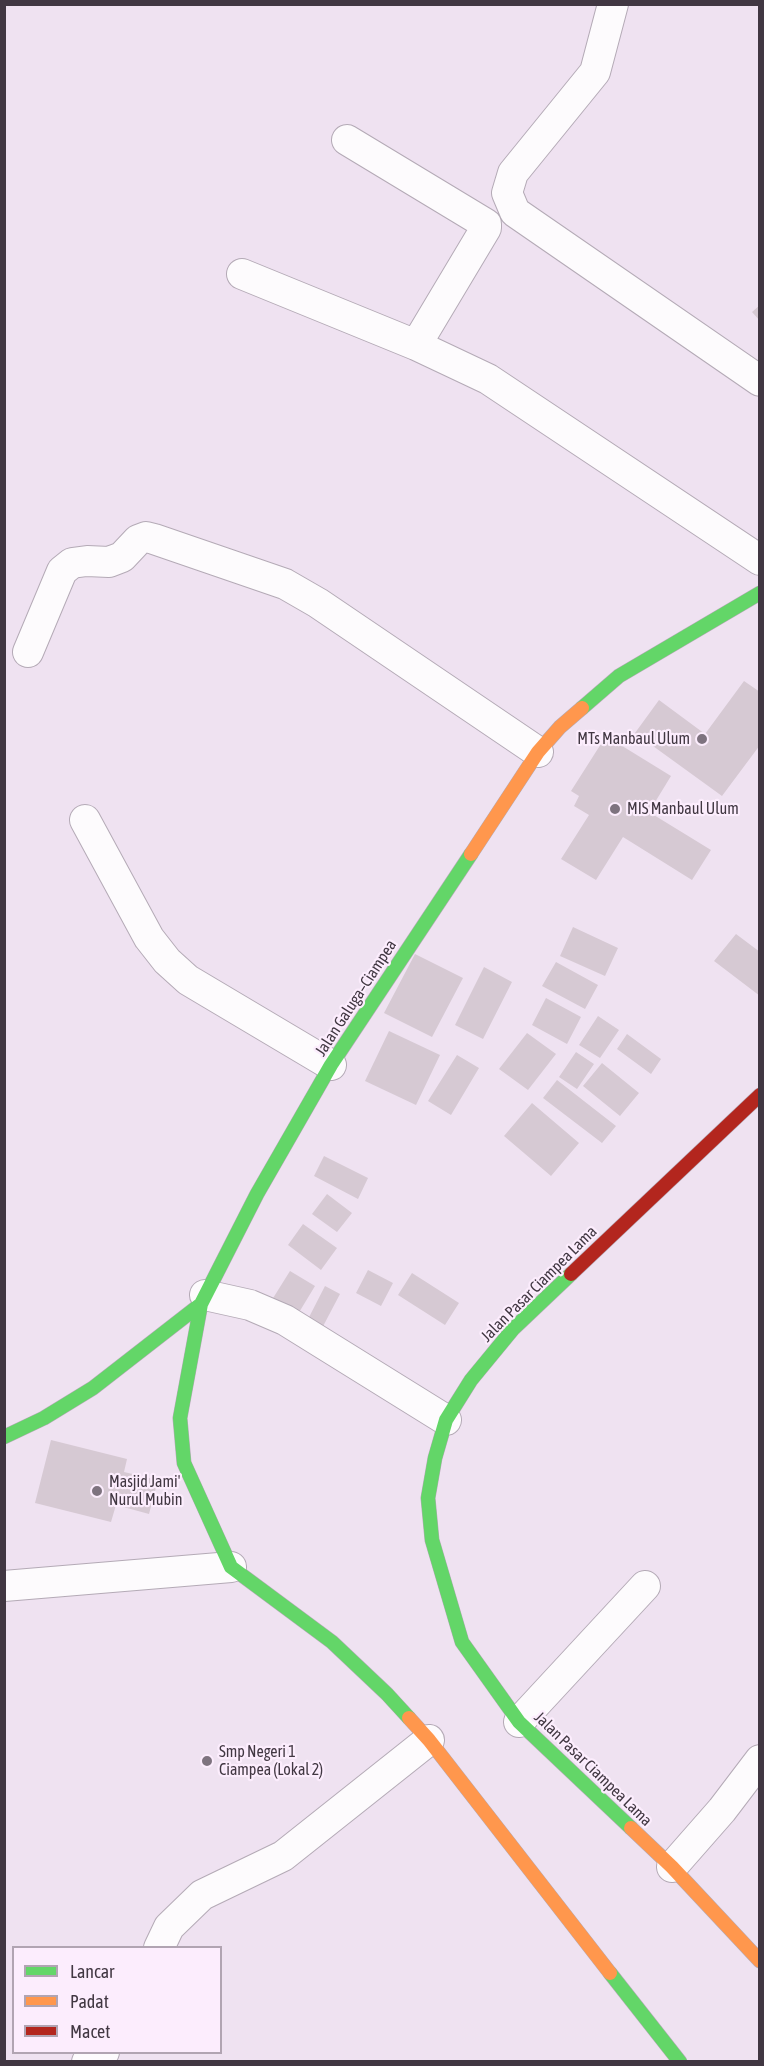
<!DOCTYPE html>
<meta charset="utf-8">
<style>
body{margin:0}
#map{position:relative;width:764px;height:2066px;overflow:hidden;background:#efe2f1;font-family:"Asap Condensed",sans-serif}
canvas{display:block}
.frame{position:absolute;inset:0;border:6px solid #413742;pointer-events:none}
.legend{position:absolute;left:12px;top:1946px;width:210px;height:108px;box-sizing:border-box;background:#fcedfd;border:2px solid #b1a4b2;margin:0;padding:8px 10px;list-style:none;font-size:18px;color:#413742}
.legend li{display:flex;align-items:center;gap:12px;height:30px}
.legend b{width:30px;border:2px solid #b1a4b2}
</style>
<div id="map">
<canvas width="764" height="2066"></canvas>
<div class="frame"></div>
<ul class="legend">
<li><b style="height:8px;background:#63d668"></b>Lancar</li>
<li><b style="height:8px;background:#ff974d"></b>Padat</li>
<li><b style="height:8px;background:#b3261e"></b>Macet</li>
</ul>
</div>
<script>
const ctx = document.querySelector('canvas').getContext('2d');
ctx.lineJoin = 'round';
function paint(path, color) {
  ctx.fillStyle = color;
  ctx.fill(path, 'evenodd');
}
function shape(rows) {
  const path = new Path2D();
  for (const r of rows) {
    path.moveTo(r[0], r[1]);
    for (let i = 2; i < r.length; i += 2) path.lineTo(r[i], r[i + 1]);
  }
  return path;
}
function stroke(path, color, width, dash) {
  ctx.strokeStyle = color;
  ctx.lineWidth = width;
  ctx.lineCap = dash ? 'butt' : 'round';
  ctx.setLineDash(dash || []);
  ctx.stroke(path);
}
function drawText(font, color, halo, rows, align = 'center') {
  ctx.font = font + ' "Asap Condensed",sans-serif';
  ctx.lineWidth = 4.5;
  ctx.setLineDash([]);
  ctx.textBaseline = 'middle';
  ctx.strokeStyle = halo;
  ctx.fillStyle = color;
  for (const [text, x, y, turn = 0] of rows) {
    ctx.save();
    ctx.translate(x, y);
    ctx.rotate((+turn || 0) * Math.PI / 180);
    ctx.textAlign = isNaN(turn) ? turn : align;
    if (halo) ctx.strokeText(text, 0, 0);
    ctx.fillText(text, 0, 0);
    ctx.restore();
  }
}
const building = shape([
 [760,305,760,321,752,312],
 [744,681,760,692,760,745,722,796,635,733,659,700,705,734],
 [606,736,671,776,649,812,711,850,692,880,623,837,596,880,561,859,589,815,574,806,579,796,571,791],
 [573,927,618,948,605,976,560,956],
 [736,934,760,952,760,996,714,961],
 [415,954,463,978,432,1037,384,1013],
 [556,962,598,985,585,1009,542,986],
 [484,967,512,982,483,1039,455,1025],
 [546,998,581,1017,567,1044,532,1025],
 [598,1016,619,1030,600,1058,579,1045],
 [389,1031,440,1055,416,1105,365,1081],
 [527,1033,556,1054,528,1090,499,1069],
 [627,1034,661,1059,651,1074,617,1049],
 [576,1052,594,1064,577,1089,559,1077],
 [457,1055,479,1068,451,1115,428,1101],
 [602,1063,639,1093,620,1116,583,1086],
 [557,1080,616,1126,602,1143,543,1098],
 [532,1103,579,1143,551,1176,504,1136],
 [324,1156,368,1178,358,1199,314,1176],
 [327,1194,352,1213,337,1232,312,1214],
 [303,1224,337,1248,321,1270,288,1245],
 [368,1270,393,1283,381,1306,356,1293],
 [290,1271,315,1286,295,1319,270,1303],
 [412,1273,459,1303,445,1325,398,1295],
 [325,1286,340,1294,320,1332,305,1325],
 [51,1440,127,1459,124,1472,158,1480,149,1514,116,1505,111,1522,35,1503]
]);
const street = shape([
 [613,4,595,72,513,173,507,193,515,212,760,381],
 [347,140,486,224,486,228,416,345],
 [242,274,416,345,488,379,760,560],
 [28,652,62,571,72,563,87,561,109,562,122,557,138,540,146,537,154,539,285,584,318,603,538,752],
 [85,820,149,938,167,961,188,980,331,1065],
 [205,1295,250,1305,285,1320,446,1420],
 [4,1586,231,1567],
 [519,1722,645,1586],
 [672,1867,722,1810,760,1760],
 [159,1948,169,1927,202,1895,283,1856,429,1740],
 [87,2062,104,2052]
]);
const fast = shape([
 [582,708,619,676,760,593],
 [571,1274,513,1329,471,1380,446,1420,435,1458,428,1498,432,1540,462,1642,519,1722,631,1828],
 [201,1304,180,1418,184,1463,231,1567,332,1642,387,1694,409,1718],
 [4,1437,44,1418,93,1388,201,1304,257,1194,331,1065,471,854],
 [610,1973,680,2062]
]);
const slow = shape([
 [471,854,538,752,560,727,582,708],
 [409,1718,429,1740,610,1973],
 [631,1828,672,1867,760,1961]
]);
const jam = shape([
 [571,1274,760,1095]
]);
const markers = [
 [702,739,6,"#7e737f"],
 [615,809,6,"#7e737f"],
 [97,1491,6,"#7e737f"],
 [207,1761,6,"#7e737f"]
];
const poiNames = [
 ["MTs Manbaul Ulum",690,739,"right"],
 ["MIS Manbaul Ulum",627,809],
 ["Masjid Jami'",109,1482],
 ["Nurul Mubin",109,1500],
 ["Smp Negeri 1",219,1752],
 ["Ciampea (Lokal 2)",219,1770]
];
const streetNames = [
 ["Jalan Galuga–Ciampea",356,998,-57],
 ["Jalan Pasar Ciampea Lama",539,1284,-45],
 ["Jalan Pasar Ciampea Lama",593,1769,44]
];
paint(building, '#d6c9d3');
stroke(street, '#b4aab6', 32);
stroke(fast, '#b4aab6', 15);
stroke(slow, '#b4aab6', 15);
stroke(jam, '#b4aab6', 15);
stroke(street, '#fdfbfd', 30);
stroke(fast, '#63d668', 14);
stroke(slow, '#ff974d', 14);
stroke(jam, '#b3261e', 14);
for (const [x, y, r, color] of markers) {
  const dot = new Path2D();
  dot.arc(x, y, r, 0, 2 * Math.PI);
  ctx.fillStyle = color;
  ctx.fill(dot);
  stroke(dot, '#fcedfd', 2);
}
drawText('16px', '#413742', '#fcedfd', poiNames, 'left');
drawText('16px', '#413742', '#fcedfd', streetNames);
</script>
